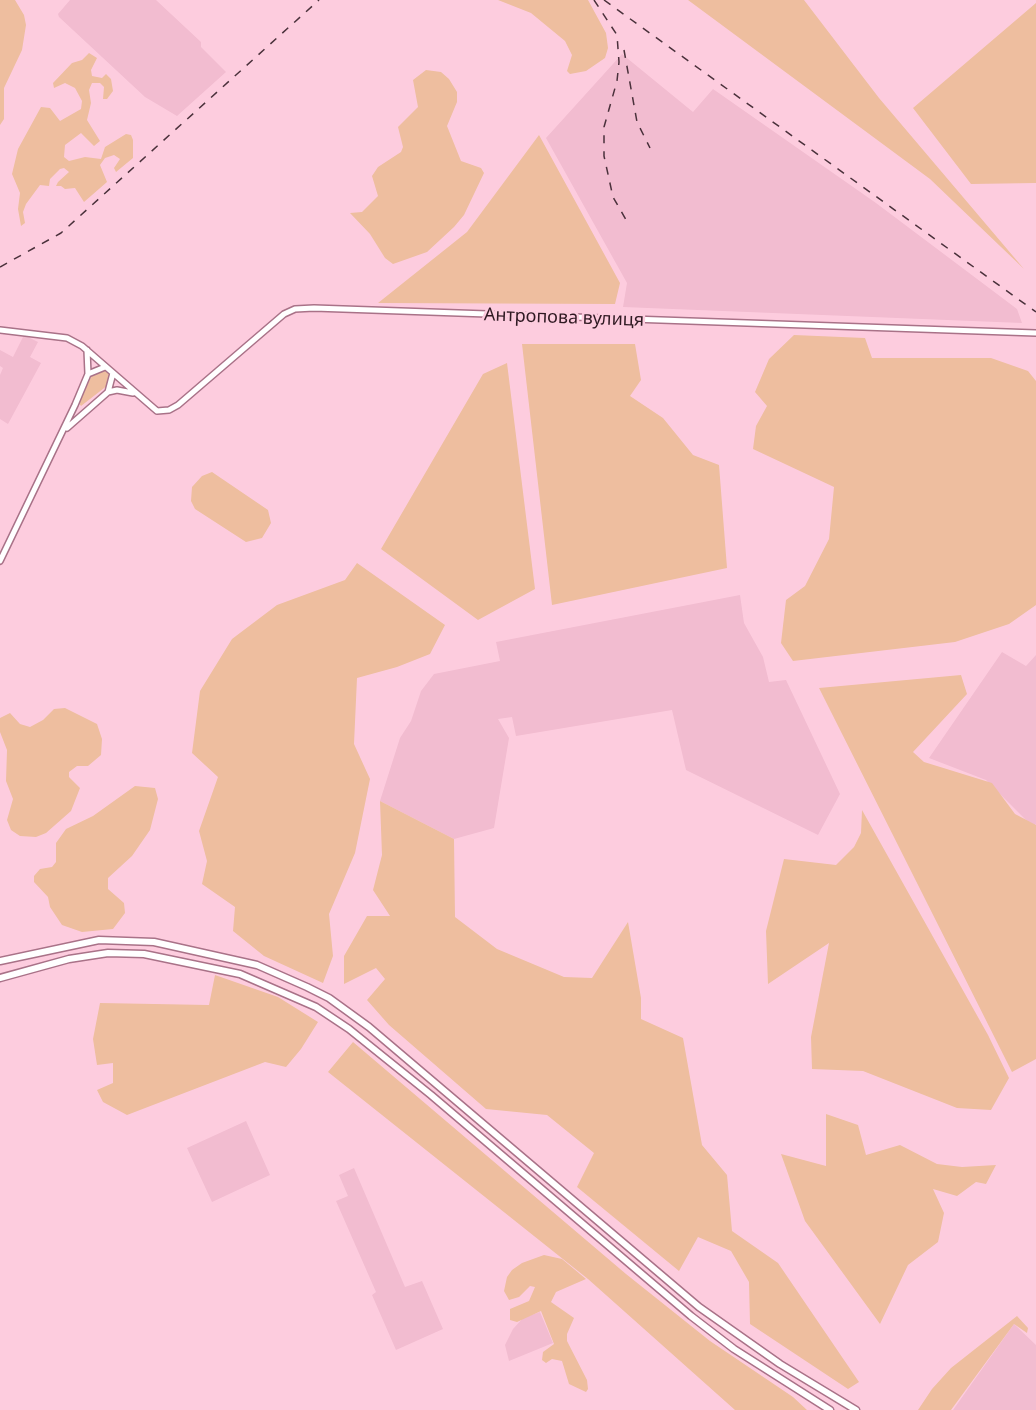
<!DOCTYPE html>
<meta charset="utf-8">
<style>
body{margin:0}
canvas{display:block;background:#fdccde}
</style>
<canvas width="1036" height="1410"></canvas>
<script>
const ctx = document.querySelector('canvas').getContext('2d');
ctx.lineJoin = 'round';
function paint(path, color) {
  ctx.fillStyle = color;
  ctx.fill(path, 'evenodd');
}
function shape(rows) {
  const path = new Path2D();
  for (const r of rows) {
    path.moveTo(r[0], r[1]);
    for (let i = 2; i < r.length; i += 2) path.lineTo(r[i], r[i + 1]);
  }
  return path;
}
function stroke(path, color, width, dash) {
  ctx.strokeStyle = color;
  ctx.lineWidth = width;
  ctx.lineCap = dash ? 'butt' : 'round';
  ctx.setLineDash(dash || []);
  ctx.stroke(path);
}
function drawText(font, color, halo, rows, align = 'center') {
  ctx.font = font + ' "Noto Sans",sans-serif';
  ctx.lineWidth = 5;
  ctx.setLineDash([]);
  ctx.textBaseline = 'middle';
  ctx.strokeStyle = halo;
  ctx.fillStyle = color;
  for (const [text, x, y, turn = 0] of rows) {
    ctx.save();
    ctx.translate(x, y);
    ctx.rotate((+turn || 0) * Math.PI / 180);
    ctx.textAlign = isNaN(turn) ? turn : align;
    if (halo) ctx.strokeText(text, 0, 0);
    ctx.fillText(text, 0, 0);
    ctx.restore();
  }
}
const built = shape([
 [70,0,156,0,201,42,201,47,226,72,177,116,145,97,59,17,58,14],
 [622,54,693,112,713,89,876,203,1017,309,1022,323,623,307,627,283,546,138],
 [24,335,38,342,30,357,41,363,8,424,0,419,0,375,3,368,0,366,0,350,13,357],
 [740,595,744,623,763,657,769,682,786,680,840,794,818,835,686,770,672,710,516,736,512,717,498,719,509,738,494,828,454,839,380,801,400,738,411,721,421,691,434,674,500,661,496,642],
 [1002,652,1026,666,1036,655,1036,824,1033,827,986,780,929,758],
 [246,1121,270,1175,212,1202,187,1148],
 [354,1168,405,1287,422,1281,443,1329,396,1350,372,1295,376,1292,336,1201,348,1196,339,1175],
 [540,1312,553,1343,509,1361,505,1345,513,1329,523,1318],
 [1014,1324,1036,1345,1036,1410,953,1410]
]);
const green = shape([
 [0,0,15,0,24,15,26,25,22,50,4,88,4,119,0,125],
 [498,0,588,0,606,33,608,48,605,58,586,71,570,74,567,71,572,55,565,41,531,13],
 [688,0,804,0,879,98,1024,269,930,179],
 [1036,3,1036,183,971,184,913,108],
 [89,53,97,58,91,70,92,76,102,78,106,74,111,79,113,91,107,99,103,99,104,87,100,83,92,83,89,90,91,103,87,120,100,141,94,146,81,133,65,145,64,157,69,161,85,157,101,159,105,147,126,134,131,135,133,140,133,158,116,172,114,168,120,159,114,155,105,158,100,165,107,182,84,202,75,188,65,189,61,186,56,186,58,182,69,172,64,168,60,169,50,179,49,186,40,185,26,204,23,212,25,223,21,226,18,209,20,193,12,174,18,149,41,107,50,108,60,121,81,109,82,101,75,88,65,83,54,88,53,83,72,63,82,60],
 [426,70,441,72,449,79,457,92,457,102,447,126,461,161,481,168,484,173,464,215,454,227,427,252,393,264,385,258,370,234,350,213,362,212,378,196,372,176,378,167,401,152,403,147,398,127,418,107,413,80],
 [539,135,620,283,615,304,378,303,467,232],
 [794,335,865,338,872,358,991,358,1028,371,1036,381,1036,605,1009,624,955,642,793,661,781,643,786,600,805,586,829,539,834,487,753,449,756,426,767,406,755,392,769,359],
 [522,344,635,344,641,380,630,396,663,418,693,455,719,465,727,568,552,605],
 [507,363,535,589,478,620,381,549,483,374],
 [103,369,110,375,108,385,81,406,79,403,93,373],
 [212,472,268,510,271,523,262,538,246,542,195,509,191,501,192,487,202,476],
 [357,563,445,625,430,654,397,667,357,678,354,744,370,779,355,853,329,914,333,956,323,983,264,956,233,931,235,907,202,884,207,861,199,831,218,777,192,753,200,691,232,639,277,605,345,580],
 [961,675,967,694,913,752,924,762,992,783,1015,814,1036,825,1036,1059,1012,1072,819,688],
 [65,708,97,724,102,739,101,755,88,766,77,766,69,772,69,777,80,788,71,811,46,833,36,837,20,836,11,830,7,820,13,799,6,781,7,750,0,732,0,718,10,713,20,724,30,727,43,720,54,709],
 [135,786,155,788,158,799,150,830,132,856,108,878,108,889,124,903,125,913,113,929,82,932,62,925,50,907,48,897,34,882,34,876,40,869,52,867,56,862,56,843,66,829,93,816],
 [380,801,454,839,455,917,497,949,564,977,592,978,628,922,641,998,641,1019,683,1038,702,1145,727,1175,732,1231,778,1263,859,1382,848,1389,750,1324,749,1282,731,1251,698,1237,679,1271,577,1187,594,1153,547,1115,486,1109,389,1025,367,1000,385,979,376,968,344,984,344,956,367,916,390,916,373,890,382,855],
 [862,810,988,1035,1009,1078,991,1110,957,1108,863,1071,812,1069,811,1037,829,943,768,984,766,931,784,859,836,865,854,847,861,833],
 [215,975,278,997,318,1022,301,1049,286,1067,265,1062,127,1115,103,1102,97,1090,113,1083,113,1063,97,1065,93,1039,100,1003,209,1005],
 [353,1042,626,1274,710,1341,793,1397,807,1410,735,1410,588,1279,328,1072],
 [826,1114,858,1125,866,1155,900,1145,937,1164,962,1167,996,1165,986,1184,976,1182,957,1196,933,1189,944,1213,938,1242,908,1265,880,1324,805,1221,781,1154,826,1166],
 [544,1255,562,1259,586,1279,556,1292,551,1302,574,1318,567,1334,567,1341,587,1380,588,1389,586,1392,569,1384,562,1361,552,1359,546,1363,542,1360,543,1352,554,1344,541,1311,517,1322,510,1320,510,1309,529,1301,535,1287,530,1286,519,1297,509,1300,504,1291,507,1277,512,1270,522,1263],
 [1017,1316,1028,1328,1027,1333,1014,1324,951,1410,918,1410,932,1389,951,1368]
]);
const secondary = shape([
 [0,330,67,338,82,346,157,411,169,410,178,405,284,314,295,309,314,308,1036,333],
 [88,374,105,367],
 [108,392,117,390,133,393],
 [67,428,108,392,113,373],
 [0,561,75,405,88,374,87,350]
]);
const primary = shape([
 [0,961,99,940,154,942,257,965,307,987,329,998,369,1027,699,1307,780,1364,856,1410],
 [0,978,69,959,108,953,144,954,240,974,316,1007,349,1029,431,1095,691,1316,734,1349,830,1410]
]);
const rail = shape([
 [594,0,617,35,619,62,617,81,604,127,604,156,613,197,629,225],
 [604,0,1036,312],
 [624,50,637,122,650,148],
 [0,267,61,233,319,0]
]);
const streetNames = [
 ["Антропова вулиця",564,318,2]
];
paint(built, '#f2bcd0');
paint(green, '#eebe9f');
stroke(secondary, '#a97288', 8);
stroke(primary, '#a97288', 9);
stroke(secondary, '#fff', 5);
stroke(primary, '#fff', 6);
stroke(rail, '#4a313b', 1.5, [8, 8]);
drawText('18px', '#2f1922', '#fdccde', streetNames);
</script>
